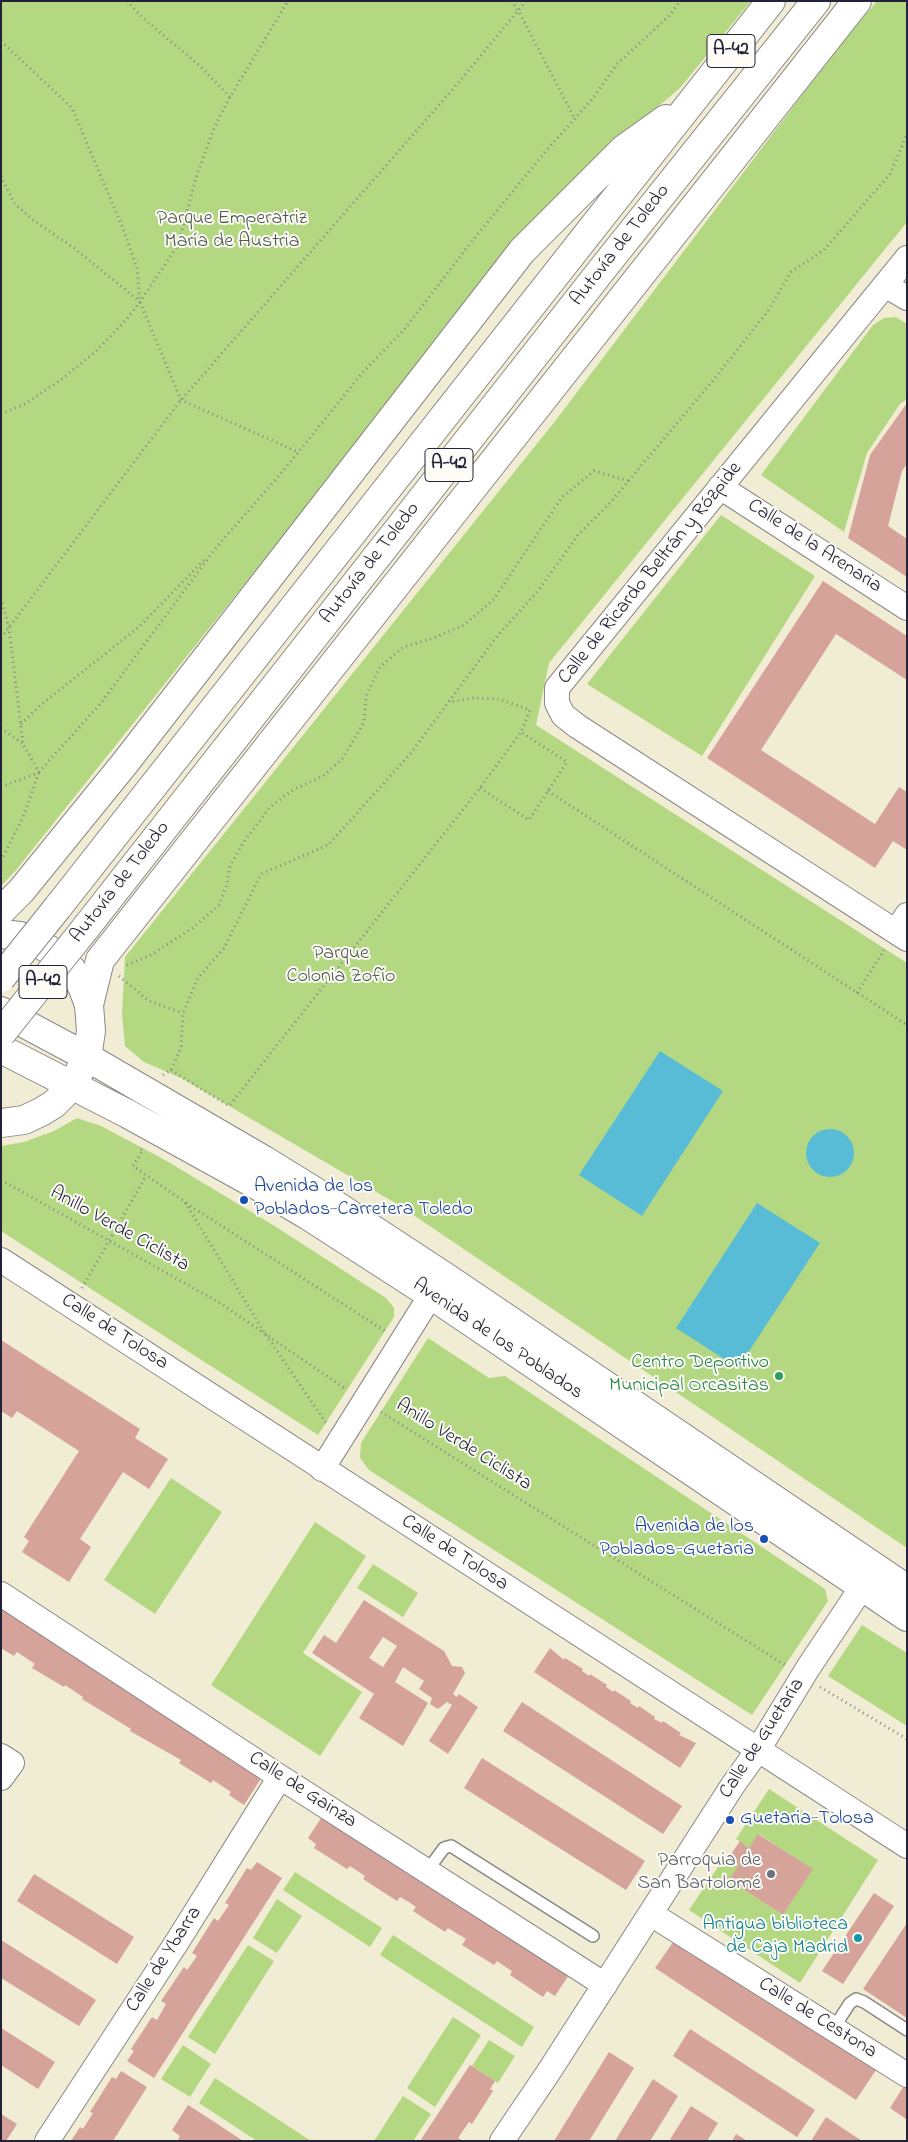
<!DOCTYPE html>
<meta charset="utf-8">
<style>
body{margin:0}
#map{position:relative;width:908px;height:2142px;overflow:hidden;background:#f1ecd4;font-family:"Indie Flower",sans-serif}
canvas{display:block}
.frame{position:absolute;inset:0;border:2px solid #22223b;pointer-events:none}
</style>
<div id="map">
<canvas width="908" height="2142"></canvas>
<div class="frame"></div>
</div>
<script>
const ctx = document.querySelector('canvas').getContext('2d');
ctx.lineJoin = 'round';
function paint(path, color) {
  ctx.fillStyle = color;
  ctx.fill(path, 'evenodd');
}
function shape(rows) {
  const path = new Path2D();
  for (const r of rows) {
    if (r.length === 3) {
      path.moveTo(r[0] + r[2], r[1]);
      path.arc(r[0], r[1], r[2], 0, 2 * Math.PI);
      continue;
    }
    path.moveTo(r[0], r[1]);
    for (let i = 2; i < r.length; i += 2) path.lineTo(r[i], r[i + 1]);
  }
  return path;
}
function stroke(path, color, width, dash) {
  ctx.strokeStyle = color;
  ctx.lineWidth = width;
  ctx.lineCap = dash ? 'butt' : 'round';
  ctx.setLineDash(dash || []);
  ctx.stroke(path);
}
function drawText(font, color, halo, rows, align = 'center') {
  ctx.font = font + ' "Indie Flower",sans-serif';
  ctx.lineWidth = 4;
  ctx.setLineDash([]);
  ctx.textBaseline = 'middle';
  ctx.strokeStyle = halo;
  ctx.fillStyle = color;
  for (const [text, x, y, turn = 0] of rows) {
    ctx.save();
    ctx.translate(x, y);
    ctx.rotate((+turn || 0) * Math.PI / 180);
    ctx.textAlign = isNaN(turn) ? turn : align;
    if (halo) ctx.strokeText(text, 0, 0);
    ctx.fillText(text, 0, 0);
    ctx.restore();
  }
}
const green = shape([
 [1,1,751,1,680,88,596,159,522,237,16,870,1,886],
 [877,1,907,1,907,222,549,663,536,725,907,963,907,1548,397,1204,181,1078,144,1062,125,1046,122,1014,125,957,556,420,839,46],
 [896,317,907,324,907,399,900,404,867,453,844,532,761,475,873,325,884,318],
 [721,515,815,576,702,756,587,684],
 [77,1118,101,1126,165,1160,273,1225,386,1298,394,1308,394,1317,318,1435,1,1231,1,1146,24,1142,54,1131],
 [428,1338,489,1378,505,1376,825,1589,828,1601,752,1715,369,1470,360,1458,361,1443],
 [171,1478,222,1512,155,1614,104,1580],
 [315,1522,366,1556,303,1653,362,1692,320,1756,211,1685],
 [373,1564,418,1593,403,1617,357,1588],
 [862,1625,907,1653,907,1726,828,1676],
 [769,1789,878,1860,800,1983,689,1910,726,1855,739,1864,729,1880,783,1915,812,1869,759,1834,749,1848,736,1839],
 [295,1872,382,1928,370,1947,283,1890],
 [277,1899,302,1916,277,1953,253,1938],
 [393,1935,534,2027,522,2047,380,1955],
 [248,1945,274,1961,215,2054,188,2037],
 [453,2017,481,2035,435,2107,407,2088],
 [489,2040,515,2056,498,2083,472,2066],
 [183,2045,211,2064,190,2097,161,2079],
 [215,2078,311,2141,257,2141,199,2103],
 [403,2096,431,2114,413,2141,374,2141]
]);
const water = shape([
 [660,1051,723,1091,642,1216,579,1175],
 [830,1153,24],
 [757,1203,820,1243,738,1368,676,1328]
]);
const building = shape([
 [907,403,907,464,902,471,888,526,907,539,907,577,848,538,870,455],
 [823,581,907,636,907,680,836,634,761,750,875,824,899,787,907,792,907,850,893,841,875,868,707,758],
 [1,1340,140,1429,135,1438,168,1459,149,1489,123,1472,80,1539,91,1547,69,1582,22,1552,29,1541,24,1537,79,1451,17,1411,12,1418,1,1411],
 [364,1600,444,1651,452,1666,462,1667,465,1673,453,1694,457,1697,459,1694,478,1707,448,1754,429,1741,452,1705,447,1702,438,1709,430,1704,432,1698,419,1689,424,1681,403,1667,395,1682,428,1703,403,1746,359,1718,374,1694,312,1653,324,1635,336,1643],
 [383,1637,397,1646,383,1667,369,1658],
 [1,1609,262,1777,244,1805,229,1795,231,1792,213,1780,211,1783,179,1763,181,1760,130,1731,131,1729,82,1699,83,1697,65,1685,64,1687,32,1668,35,1664,17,1652,14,1656,1,1648],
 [550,1648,564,1660,565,1658,583,1669,582,1671,589,1676,590,1674,607,1685,606,1687,613,1692,614,1690,631,1701,630,1703,638,1708,639,1706,655,1717,654,1719,662,1723,663,1721,681,1733,679,1735,696,1743,680,1768,534,1672],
 [522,1702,682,1806,663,1834,503,1731],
 [482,1758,645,1861,626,1890,464,1788],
 [325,1812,571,1972,555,1996,547,1991,543,1997,510,1975,512,1971,504,1966,497,1961,494,1965,462,1945,466,1939,448,1928,445,1932,413,1911,416,1907,409,1902,400,1897,397,1901,363,1879,365,1876,350,1866,347,1869,314,1848,316,1844,308,1838],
 [758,1834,813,1869,783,1915,729,1880,739,1864,729,1857,740,1841,749,1848],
 [257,1862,282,1878,154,2078,127,2061,134,2051,131,2049,152,2017,157,2020,166,2004,161,2001,184,1967,187,1970,197,1956,192,1953,214,1918,218,1921,229,1905,225,1903,247,1868,251,1870],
 [34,1874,134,1937,117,1964,17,1901],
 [874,1893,894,1906,843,1984,822,1971],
 [907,1923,907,2018,863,1989],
 [676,1938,876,2070,856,2100,655,1968],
 [1,1940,96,2000,79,2026,1,1978],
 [1,2028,55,2062,38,2089,1,2065],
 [690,2029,815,2110,797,2137,673,2056],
 [609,2052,634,2068,589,2141,554,2141],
 [470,2065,495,2081,490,2089,493,2091,472,2124,469,2122,458,2138,463,2141,420,2141],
 [121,2071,147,2087,113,2141,71,2141,80,2127,83,2129,93,2113,90,2112,112,2077,116,2079],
 [653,2079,678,2096,650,2141,615,2141],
 [907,2081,907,2118,906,2119,890,2108],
 [188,2105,216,2123,243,2141,181,2141,178,2139,180,2136,172,2130],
 [691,2106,718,2123,707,2141,669,2141],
 [1,2114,17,2124,6,2141,1,2141],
 [826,2117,862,2141,811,2141],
 [736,2134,747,2141,732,2141]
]);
const path = shape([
 [127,1,143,18,200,66,230,97],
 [511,1,518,10,575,119],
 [1,41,72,108,122,226,137,268,140,302,181,400,298,452],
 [1,176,14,203,33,220,74,248,139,301],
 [1,414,25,404,62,379,95,352,126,320,140,302,178,245,197,174,215,126,230,97,288,1],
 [1,598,9,628,23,744,39,772,101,703,215,549,284,470,363,372,403,331,473,240,546,151,593,98,617,64,669,16,680,1],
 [1,638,181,400,459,82,526,1],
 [21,724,43,703,139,627,204,560],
 [1,728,23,744],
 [1,787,38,773],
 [480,788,529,820,567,762,521,732],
 [548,791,907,1025],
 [1,861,23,817,39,772],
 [127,965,151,955,194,927,219,905,227,884,230,866,243,843,270,807,293,790,323,776,343,758,364,722,366,696,380,667,403,647,434,638,464,625,494,599,562,497,594,471,629,481],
 [119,976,149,1001,183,1013],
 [857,993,884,950],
 [171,1070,229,1106,480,788,521,732,530,710,499,699,474,698,449,702],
 [163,1075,171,1070,181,1048,183,1013,198,978,224,948,261,874,328,845,411,753,498,635,537,592,578,535,610,503,715,378,768,311,791,272,824,250,890,174,907,134],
 [141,1149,143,1150,133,1166,185,1202,264,1332,326,1423],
 [1,1180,220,1303,347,1390],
 [186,1203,385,1331],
 [82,1288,146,1176],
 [381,1412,785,1665],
 [820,1687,907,1739]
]);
const lane = shape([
 [427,1871,444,1848,451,1846,593,1936],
 [833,2029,850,2003,856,1999,864,2002,907,2030]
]);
const street = shape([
 [907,258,557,688,557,703,563,715,577,726,907,939],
 [885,285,907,298],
 [720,487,907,608],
 [896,932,907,915],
 [1,1260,907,1846],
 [322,1469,431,1295],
 [1,1594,280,1777,605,1985],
 [1,1756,12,1763,1,1778],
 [651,1914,907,2075],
 [47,2141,177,1942,280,1777],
 [502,2141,548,2073,733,1785,758,1750,808,1668,862,1587,864,1569]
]);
const primary = shape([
 [1,934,20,936,37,942,57,955,72,970,82,986,89,1005,91,1031,87,1057,72,1086,54,1104,41,1112,24,1120,1,1123],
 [1,1011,87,1057,264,1160,319,1194,447,1278,907,1589],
 [1,1049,128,1114,253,1183,307,1215,431,1295,907,1617]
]);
const highway = shape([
 [58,907,771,1],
 [1,911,21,891,125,763,522,251,624,149,666,119],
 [84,930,600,272,816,1],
 [89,1005,100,960,857,1]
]);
const highwayBridge = shape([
 [1,978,58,907],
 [1,1034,84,930]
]);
const markers = [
 [244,1200,5,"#1a4fb4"],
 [779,1376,5,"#2e9e5b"],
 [764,1539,5,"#1a4fb4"],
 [730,1820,5,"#1a4fb4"],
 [771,1874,5,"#6b7280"],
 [858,1938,5,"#0f9aa8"]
];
const shields = [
 [731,51,48],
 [449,465,48],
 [43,982,48]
];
const shieldNames = [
 ["A-42",731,51],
 ["A-42",449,465],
 ["A-42",43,982]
];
const parkNames = [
 ["Parque Emperatriz",232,220],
 ["María de Austria",232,243],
 ["Parque",341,955],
 ["Colonia Zofío",341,978]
];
const streetNames = [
 ["Autovía de Toledo",621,246,-52],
 ["Calle de la Arenaria",814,547,33],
 ["Autovía de Toledo",371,564,-52],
 ["Calle de Ricardo Beltrán y Rózpide",651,574,-51],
 ["Autovía de Toledo",121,883,-52],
 ["Anillo Verde Ciclista",119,1230,29],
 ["Calle de Tolosa",114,1333,33],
 ["Avenida de los Poblados",497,1340,34],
 ["Anillo Verde Ciclista",463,1446,32],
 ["Calle de Tolosa",454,1554,33],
 ["Calle de Guetaria",763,1739,-57],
 ["Calle de Gainza",302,1791,33],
 ["Calle de Ybarra",165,1960,-57],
 ["Calle de Cestona",817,2019,32]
];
const transitNames = [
 ["Avenida de los",254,1188],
 ["Poblados-Carretera Toledo",254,1211],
 ["Avenida de los",754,1528,"right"],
 ["Poblados-Guetaria",754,1551,"right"],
 ["Guetaria-Tolosa",740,1820]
];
const leisureNames = [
 ["Centro Deportivo",769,1364],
 ["Municipal Orcasitas",769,1387]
];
const worshipNames = [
 ["Parroquia de",761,1862],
 ["San Bartolomé",761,1885]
];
const cultureNames = [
 ["Antigua biblioteca",848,1926],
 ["de Caja Madrid",848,1949]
];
paint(green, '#b4d881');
paint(water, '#59bcd7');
paint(building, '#d5a399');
stroke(lane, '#8a8788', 14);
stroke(street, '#8a8788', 26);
stroke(primary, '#8a8788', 30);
stroke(highway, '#8a8788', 30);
stroke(path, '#8a8788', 3, [1, 4]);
stroke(lane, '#fff', 11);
stroke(street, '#fff', 24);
stroke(primary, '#fff', 28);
stroke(highway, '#fff', 28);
stroke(highwayBridge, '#8a8788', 30, []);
stroke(highwayBridge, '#fff', 28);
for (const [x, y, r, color] of markers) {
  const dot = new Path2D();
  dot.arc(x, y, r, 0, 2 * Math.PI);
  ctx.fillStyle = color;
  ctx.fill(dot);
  stroke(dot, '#fdfcf7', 2);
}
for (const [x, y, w] of shields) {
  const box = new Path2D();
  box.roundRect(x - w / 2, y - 16.5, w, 33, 4);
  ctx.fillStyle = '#fdfcf7';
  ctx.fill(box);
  stroke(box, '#22223b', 1);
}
drawText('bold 19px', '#22223b', null, shieldNames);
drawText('20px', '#4e5950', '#fdfcf7', parkNames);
drawText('20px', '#22223b', '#fdfcf7', streetNames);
drawText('20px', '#164399', '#fdfcf7', transitNames, 'left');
drawText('20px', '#27864d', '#fdfcf7', leisureNames, 'right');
drawText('20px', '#5b616d', '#fdfcf7', worshipNames, 'right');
drawText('20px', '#0d838f', '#fdfcf7', cultureNames, 'right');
</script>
